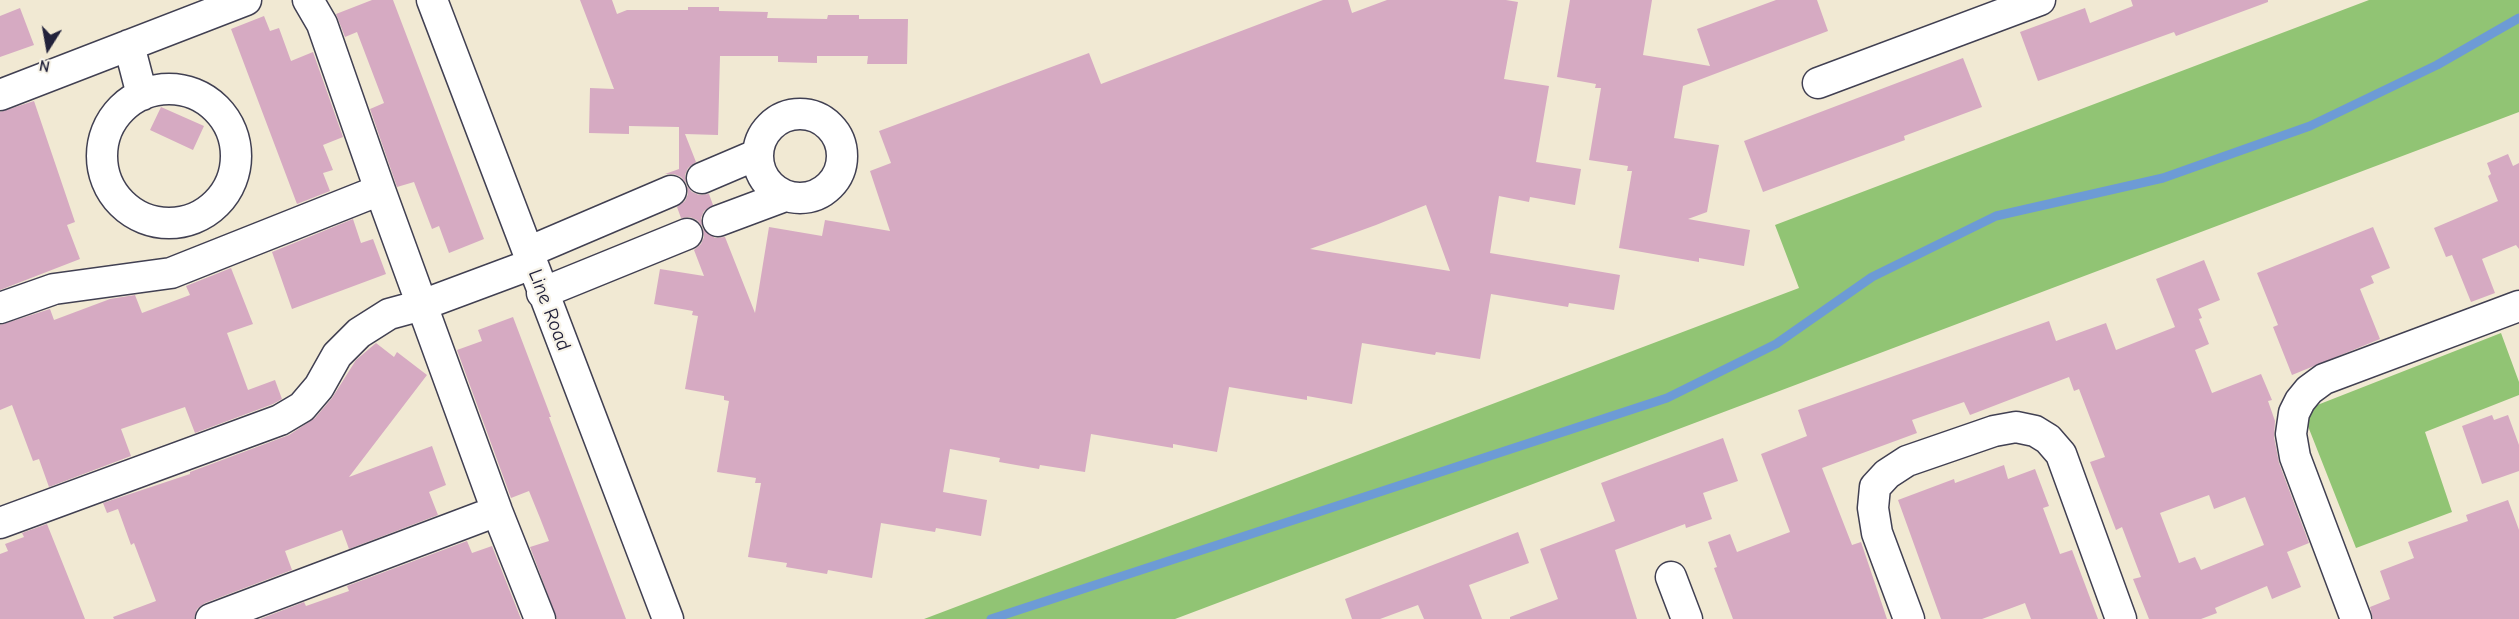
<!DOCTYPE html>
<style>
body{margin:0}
#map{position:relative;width:2519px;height:619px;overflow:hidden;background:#f1e9d3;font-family:"Comic Neue",sans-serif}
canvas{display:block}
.north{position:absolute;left:18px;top:18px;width:60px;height:60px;-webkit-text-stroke:4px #f7f3e8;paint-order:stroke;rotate:191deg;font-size:16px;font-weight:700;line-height:24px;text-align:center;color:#22223b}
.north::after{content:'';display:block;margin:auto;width:21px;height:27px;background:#22223b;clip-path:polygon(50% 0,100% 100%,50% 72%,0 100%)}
</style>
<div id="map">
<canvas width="2519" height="619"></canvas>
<div class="north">N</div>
</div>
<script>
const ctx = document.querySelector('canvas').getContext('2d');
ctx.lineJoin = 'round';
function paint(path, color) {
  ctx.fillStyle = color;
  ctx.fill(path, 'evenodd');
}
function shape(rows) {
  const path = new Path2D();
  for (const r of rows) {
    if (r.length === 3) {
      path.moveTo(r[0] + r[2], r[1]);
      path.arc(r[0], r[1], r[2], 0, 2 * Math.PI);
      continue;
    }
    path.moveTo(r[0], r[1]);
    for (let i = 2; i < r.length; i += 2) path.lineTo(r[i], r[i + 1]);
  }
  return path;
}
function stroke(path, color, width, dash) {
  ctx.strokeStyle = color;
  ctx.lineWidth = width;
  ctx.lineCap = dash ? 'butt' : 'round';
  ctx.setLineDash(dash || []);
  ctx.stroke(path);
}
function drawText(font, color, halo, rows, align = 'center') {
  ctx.font = font + ' "Comic Neue",sans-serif';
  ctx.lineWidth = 4.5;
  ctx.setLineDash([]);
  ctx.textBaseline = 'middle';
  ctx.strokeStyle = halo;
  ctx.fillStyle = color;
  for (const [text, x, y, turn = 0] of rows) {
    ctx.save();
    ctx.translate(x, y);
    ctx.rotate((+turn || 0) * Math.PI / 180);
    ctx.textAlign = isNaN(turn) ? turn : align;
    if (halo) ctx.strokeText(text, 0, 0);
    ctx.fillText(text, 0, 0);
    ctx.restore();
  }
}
const green = shape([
 [2369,0,2519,0,2519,112,1175,619,924,619,1799,288,1775,225],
 [2501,333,2519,382,2519,395,2425,432,2452,512,2356,548,2302,411]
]);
const stream = shape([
 [991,619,1667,398,1776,344,1872,277,1996,216,2163,178,2310,126,2437,65,2519,18]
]);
const building = shape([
 [372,0,393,0,484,239,449,253,439,226,432,229,414,182,397,187,370,109,384,103,357,32,345,37,336,14],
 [580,0,612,0,617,14,627,10,688,10,688,7,719,7,719,11,768,12,767,18,827,19,828,15,859,15,859,19,908,19,907,64,867,64,868,56,817,56,817,63,778,62,778,56,720,56,718,135,685,134,696,162,688,168,685,175,686,183,681,177,674,174,665,174,679,169,679,127,629,126,629,134,589,133,590,88,614,89],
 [1323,0,1348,0,1352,13,1387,0,1506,0,1518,2,1504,79,1549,86,1536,162,1581,169,1575,205,1530,197,1529,202,1499,196,1490,253,1620,275,1614,310,1569,303,1568,307,1491,294,1480,359,1436,352,1435,355,1362,343,1352,404,1307,396,1307,400,1229,387,1217,452,1173,444,1173,448,1091,434,1085,472,1040,465,1039,469,999,462,1000,458,950,449,943,492,987,500,981,536,936,528,935,532,881,523,872,578,828,570,827,574,786,567,787,563,748,557,761,483,755,483,756,478,717,472,729,401,724,400,724,396,685,389,698,316,692,315,693,311,654,304,660,269,704,276,694,250,701,244,704,237,703,229,715,238,725,237,755,313,769,227,822,236,825,220,890,231,870,171,891,163,879,131,1089,53,1101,84],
 [1426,205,1450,271,1310,249,1376,225],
 [1570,0,1652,0,1643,55,1710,66,1697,29,1776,0,1817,0,1828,31,1683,86,1674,138,1719,145,1707,212,1688,219,1750,230,1744,266,1699,258,1699,262,1619,248,1632,171,1627,171,1628,166,1589,160,1601,88,1595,88,1596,84,1557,77],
 [2131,0,2268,0,2268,2,2176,36,2174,32,2038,81,2020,32,2085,8,2090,23,2133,6],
 [20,8,34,45,0,57,0,16],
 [264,16,270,31,279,28,291,61,313,52,343,137,323,145,333,170,323,173,330,191,297,204,231,29],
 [1963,58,1982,107,1904,136,1905,140,1763,192,1744,141],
 [34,101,75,222,67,225,80,259,0,290,0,112],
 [161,107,204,126,193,150,150,130],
 [2508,154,2513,166,2519,163,2519,249,2516,245,2482,259,2495,293,2471,302,2452,255,2446,257,2434,228,2498,201,2488,176,2491,174,2487,163],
 [687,186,692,192,699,195,709,194,713,205,704,211,701,218,702,226,697,220,690,217,681,218,677,207,685,201,688,194],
 [353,219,361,243,373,239,386,274,292,309,272,252],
 [2373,227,2390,268,2371,276,2374,283,2360,289,2380,339,2292,375,2273,327,2278,325,2257,273],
 [2204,260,2220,300,2198,309,2202,318,2199,319,2209,344,2195,350,2212,393,2261,374,2272,400,2268,401,2275,421,2274,437,2279,463,2309,543,2287,552,2301,587,2272,599,2267,586,2215,608,2217,613,2201,619,2149,619,2133,579,2141,577,2122,527,2116,530,2090,462,2105,457,2079,389,2074,391,2069,377,1970,415,1964,402,1912,420,1917,433,1822,468,1852,545,1861,542,1887,619,1733,619,1714,568,1717,567,1708,542,1730,534,1737,552,1790,532,1761,454,1807,436,1798,410,2049,321,2056,341,2106,323,2116,350,2175,327,2156,279],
 [2209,495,2214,509,2245,497,2264,545,2201,570,2195,557,2179,563,2160,513],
 [231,268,253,324,227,333,248,390,275,380,282,399,273,404,195,433,185,407,121,429,131,456,49,487,39,459,33,461,12,405,0,410,0,325,50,309,54,320,110,299,135,295,142,313,190,295,186,286],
 [513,317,551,417,549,417,626,619,557,619,530,547,549,541,540,518,529,491,511,498,457,350,482,341,478,330],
 [376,343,394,357,397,352,427,375,349,477,432,446,446,485,429,492,438,515,349,549,342,530,285,551,292,570,205,603,197,609,194,619,114,619,113,617,156,601,134,543,131,545,118,509,107,513,103,503,190,474,190,472,289,435,315,418,332,398,356,360],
 [2492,415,2494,420,2508,415,2519,445,2519,471,2482,484,2462,426],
 [1723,438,1738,481,1703,493,1712,519,1686,528,1685,524,1615,550,1637,619,1510,619,1510,617,1558,599,1540,549,1615,521,1601,483],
 [2004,465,2008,479,2035,469,2049,506,2043,508,2060,554,2072,550,2098,619,2031,619,2025,603,1982,619,1941,619,1898,500,1954,479,1955,483],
 [2508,500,2519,530,2519,619,2373,619,2370,607,2390,599,2380,571,2414,558,2408,542,2468,521,2466,515],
 [47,524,85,619,0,619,0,554,8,551,5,544,24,537,22,533],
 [1518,532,1529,563,1469,585,1482,619,1424,619,1418,605,1380,619,1352,619,1345,599],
 [467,541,472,553,492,546,521,619,260,619,304,602,306,606,349,591,347,586]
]);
const minor = shape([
 [308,0,322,24,380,190,497,511,540,619],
 [432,0,668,619],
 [129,45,142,95],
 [1818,83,2040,0],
 [169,156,67],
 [0,95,246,0],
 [800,156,42],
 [702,178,756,155],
 [718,221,785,196],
 [528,252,671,191],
 [542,293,687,234],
 [0,308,54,289,171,273,380,190],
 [0,523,280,420,302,407,319,387,337,355,359,333,389,314,422,305,532,264],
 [1671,577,1687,619],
 [211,619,497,511],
 [1909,619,1877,533,1873,508,1875,487,1887,474,1907,461,1994,431,2016,427,2035,431,2048,439,2061,454,2121,619],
 [2356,619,2295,457,2291,434,2294,413,2300,401,2309,390,2324,379,2519,306]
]);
const streetNames = [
 ["Line Road",549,310,69]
];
paint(green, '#91c474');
stroke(stream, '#6d9bd5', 9);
paint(building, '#d6aac2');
stroke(minor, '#414052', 33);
stroke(minor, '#fff', 30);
drawText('20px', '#22223b', '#f7f3e8', streetNames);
</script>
